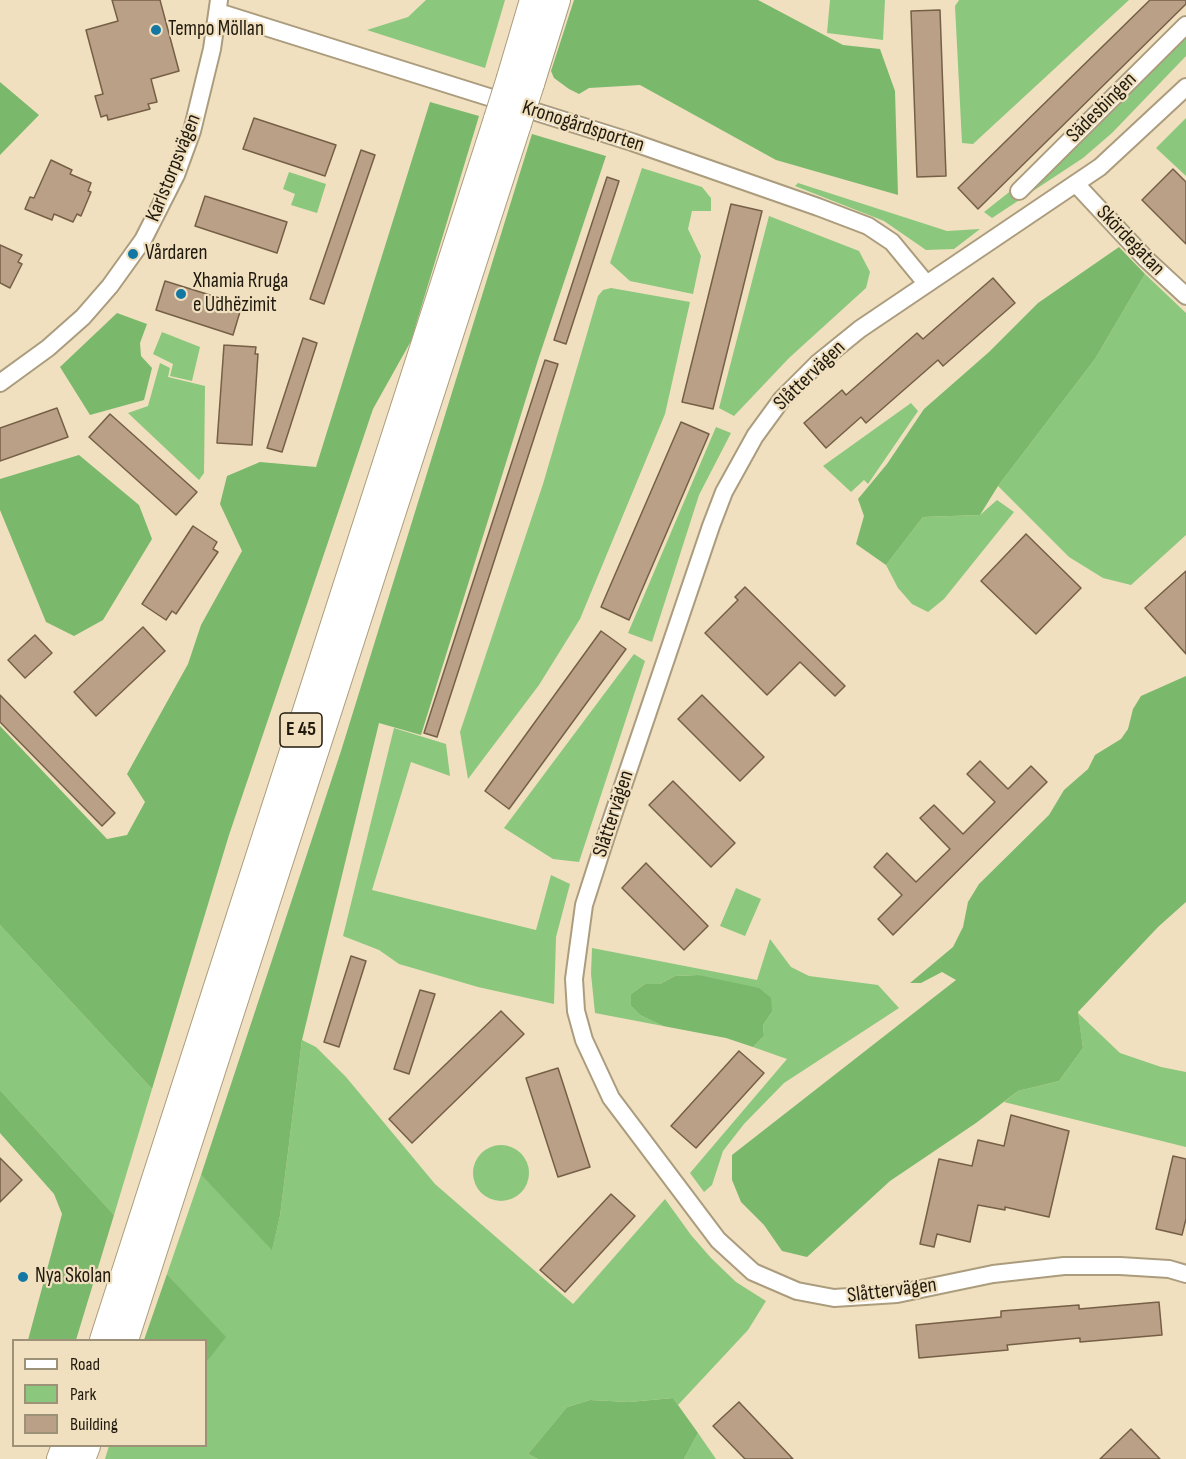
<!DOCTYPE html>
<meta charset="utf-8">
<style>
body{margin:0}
#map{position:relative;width:1186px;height:1459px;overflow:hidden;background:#f0e0bf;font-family:"Sofia Sans Condensed",sans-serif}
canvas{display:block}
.legend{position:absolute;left:12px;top:1339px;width:195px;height:108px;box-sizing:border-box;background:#f0e0bf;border:2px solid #9d9178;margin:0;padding:8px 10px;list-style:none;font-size:18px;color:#201a0e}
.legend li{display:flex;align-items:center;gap:12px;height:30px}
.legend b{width:30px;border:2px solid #9d9178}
</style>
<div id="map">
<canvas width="1186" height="1459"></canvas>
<ul class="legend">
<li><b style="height:8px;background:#fff"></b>Road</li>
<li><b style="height:16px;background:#8bc77d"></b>Park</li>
<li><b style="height:16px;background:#b9a086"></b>Building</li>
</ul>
</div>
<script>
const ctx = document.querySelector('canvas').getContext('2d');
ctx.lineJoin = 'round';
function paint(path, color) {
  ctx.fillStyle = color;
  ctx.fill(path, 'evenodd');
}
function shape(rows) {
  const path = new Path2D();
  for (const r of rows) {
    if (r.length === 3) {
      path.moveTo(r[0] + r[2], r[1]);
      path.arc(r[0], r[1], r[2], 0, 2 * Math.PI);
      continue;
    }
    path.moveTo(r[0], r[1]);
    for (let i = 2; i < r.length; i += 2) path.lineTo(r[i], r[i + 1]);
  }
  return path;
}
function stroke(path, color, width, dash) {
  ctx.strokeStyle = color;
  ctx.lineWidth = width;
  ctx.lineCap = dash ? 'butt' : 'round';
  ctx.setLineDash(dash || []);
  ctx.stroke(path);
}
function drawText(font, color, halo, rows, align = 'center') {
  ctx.font = font + ' "Sofia Sans Condensed",sans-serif';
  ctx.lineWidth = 4.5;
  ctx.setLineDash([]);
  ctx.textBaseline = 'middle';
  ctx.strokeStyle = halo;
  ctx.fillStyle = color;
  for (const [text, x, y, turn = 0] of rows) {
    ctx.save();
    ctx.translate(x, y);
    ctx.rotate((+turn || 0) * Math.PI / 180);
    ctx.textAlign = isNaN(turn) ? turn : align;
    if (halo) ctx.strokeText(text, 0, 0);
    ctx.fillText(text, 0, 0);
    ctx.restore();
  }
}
const green = shape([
 [426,0,505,0,485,68,367,30,408,17],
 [830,0,885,0,883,40,827,33],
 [959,0,1129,0,973,144,962,143,955,6],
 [1186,32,1186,56,1112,133,1083,158,992,218,984,212,1084,133],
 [1186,118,1186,176,1156,148],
 [642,168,702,187,711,198,711,211,692,211,688,229,701,256,693,294,630,281,610,263],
 [289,172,326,184,317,213,291,205,295,194,283,189],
 [798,183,947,231,980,229,954,249,926,250,884,221,795,186],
 [769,216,859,251,870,272,866,288,789,358,734,416,719,408],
 [1145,274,1186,313,1186,535,1131,585,1103,578,1069,557,998,486,1095,359],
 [611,288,690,302,665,414,580,619,539,685,468,779,460,732,543,484,598,296,603,290],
 [162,332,200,347,192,381,170,376,173,364,153,354],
 [160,363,170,368,168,377,205,386,204,473,199,480,128,413,148,406],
 [911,403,918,411,868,484,864,480,851,492,823,466],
 [716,427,731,433,699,495,652,642,628,633],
 [997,500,1014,512,944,599,928,612,912,604,898,588,886,565,923,517,980,515],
 [634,654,645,661,579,862,553,859,504,828],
 [394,728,446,744,450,776,411,762,372,890,536,930,551,875,570,884,556,937,554,1004,478,987,399,964,379,950,343,936],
 [736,888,761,899,745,936,720,926],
 [0,925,152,1089,114,1215,0,1090],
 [770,939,791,967,809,976,878,985,899,1008,784,1083,744,1124,723,1151,712,1185,704,1192,690,1173,787,1059,753,1047,764,1036,763,1025,772,1012,698,975,675,976,660,984,645,984,631,994,631,1006,640,1015,663,1026,595,1013,591,974,592,948,757,980],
 [1078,1013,1120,1053,1161,1067,1186,1072,1186,1147,1004,1102,1018,1091,1059,1081,1083,1048],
 [302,1040,316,1047,346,1077,435,1184,573,1304,665,1199,691,1235,711,1258,736,1282,766,1301,748,1330,678,1405,673,1398,629,1402,590,1400,567,1407,528,1454,538,1459,105,1459,109,1446,206,1446,206,1363,225,1337,167,1274,201,1175,272,1249,280,1216],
 [501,1173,28],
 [698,1433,716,1459,684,1459]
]);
const forest = shape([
 [574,0,758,0,843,45,880,49,895,91,898,195,776,160,640,85,589,88,579,94,569,89,554,78,551,71],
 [0,82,39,115,0,155],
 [430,102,479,116,411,341,373,409,229,835,152,1089,0,925,0,726,107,839,127,835,145,802,127,774,188,664,201,625,242,551,220,504,227,476,260,462,316,467],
 [532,134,606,156,538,360,421,735,379,723,302,1040,280,1216,272,1250,201,1175,341,751],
 [1119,247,1145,274,1095,359,998,486,980,515,923,517,886,565,856,544,864,516,858,499,887,464,924,409,989,352,1038,303],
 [117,313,147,324,140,343,141,356,152,368,144,400,90,415,60,367],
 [79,455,139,505,152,539,103,620,74,636,46,622,0,510,0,479],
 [1186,676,1186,902,1158,927,1078,1012,1083,1048,1059,1081,1018,1091,976,1123,890,1181,807,1257,782,1251,764,1225,741,1202,732,1180,732,1155,956,980,942,972,921,983,910,983,953,947,963,927,968,902,979,884,1049,815,1064,790,1088,769,1095,755,1121,739,1128,729,1133,709,1141,696],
 [698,975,759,988,771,998,772,1012,763,1025,764,1036,753,1047,726,1038,663,1026,640,1015,631,1006,631,994,645,984,660,984,675,976],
 [0,1090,114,1215,76,1340,28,1340,62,1214,54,1194,0,1133],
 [167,1274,226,1337,206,1363,206,1340,144,1340],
 [673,1398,698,1433,684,1459,538,1459,528,1454,567,1407,590,1400,629,1402]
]);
const building = shape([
 [112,0,160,0,179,71,151,79,157,102,148,104,150,109,108,120,107,115,101,117,95,96,103,94,86,30,118,21,112,0],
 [1150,0,1186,0,1186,4,978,209,958,188,1150,0],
 [940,10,946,176,917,177,911,11,940,10],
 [254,118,336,145,325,176,243,149,254,118],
 [361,150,375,155,324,304,310,299,361,150],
 [51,160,72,170,70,174,91,183,88,191,91,192,81,216,77,214,73,222,54,214,52,220,25,209,30,197,34,198,51,160],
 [1173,169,1186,182,1186,244,1142,200,1173,169],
 [607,177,619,181,566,344,554,340,607,177],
 [205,196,287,222,277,253,195,226,205,196],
 [731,204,762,211,713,409,682,402,731,204],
 [0,245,22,255,18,262,22,264,10,288,0,283,0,245],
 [993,278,1015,303,943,366,938,360,866,423,861,417,826,448,804,423,842,390,846,395,917,333,923,339,993,278],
 [165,281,242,305,233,335,156,310,165,281],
 [303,338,317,343,282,452,267,448,303,338],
 [224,345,256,347,255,354,258,354,252,445,217,443,224,345],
 [545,360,558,364,437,737,424,733,545,360],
 [57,408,68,437,0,461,0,428,57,408],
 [110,414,197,492,176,515,89,437,110,414],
 [681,422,709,434,629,620,601,607,681,422],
 [193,526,217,542,213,549,218,552,176,614,172,611,166,620,142,604,193,526],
 [1026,534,1081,588,1036,634,981,581,1026,534],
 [1186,571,1186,654,1145,608,1186,571],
 [745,587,845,686,835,696,800,662,767,695,705,633,738,600,735,597,745,587],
 [143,627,165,651,96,716,74,692,143,627],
 [601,631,626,649,509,809,485,791,601,631],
 [35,635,52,653,25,678,8,660,35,635],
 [0,695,115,813,102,826,0,722,0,695],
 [702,695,764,757,740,781,678,719,702,695],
 [980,761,1008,789,1031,766,1047,782,893,935,878,919,902,895,874,867,887,853,916,882,950,849,920,818,934,805,963,834,995,802,967,774,980,761],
 [673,781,735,843,711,867,649,805,673,781],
 [646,863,708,926,684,950,622,888,646,863],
 [351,956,366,961,339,1047,324,1042,351,956],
 [420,990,435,994,409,1074,394,1069,420,990],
 [501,1011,524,1034,412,1143,389,1119,501,1011],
 [739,1051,764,1073,696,1148,671,1126,739,1051],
 [558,1068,590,1167,558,1177,526,1078,558,1068],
 [1011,1115,1069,1131,1049,1217,1005,1207,1005,1210,978,1205,970,1242,937,1234,934,1247,920,1244,939,1159,972,1166,978,1140,1004,1146,1011,1115],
 [1173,1156,1186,1159,1186,1219,1182,1235,1156,1229,1173,1156],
 [0,1158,22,1180,0,1202,0,1158],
 [611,1194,635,1216,565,1292,540,1270,611,1194],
 [1159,1302,1162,1335,1080,1342,1080,1338,1007,1345,1008,1350,919,1358,916,1325,1001,1317,1001,1311,1079,1305,1079,1309,1159,1302],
 [739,1402,793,1459,745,1459,713,1426,739,1402],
 [1131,1429,1160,1459,1100,1459,1131,1429]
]);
const minor = shape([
 [218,12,632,142,818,207,868,226,892,242,925,282],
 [1186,87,1100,167,860,329,818,363,782,399,755,436,724,492,711,526,608,830,584,905,574,979,576,1011,584,1040,611,1098,718,1240,753,1272,797,1291,834,1298,897,1294,993,1274,1064,1266,1120,1266,1169,1269,1186,1274],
 [1076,184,1146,259,1186,296],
 [1019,191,1186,25],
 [0,383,48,348,83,317,110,286,143,240,176,175,192,131,212,49,219,0]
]);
const highway = shape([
 [510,78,533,0],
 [531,84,557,0],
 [103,1340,497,119],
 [125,1340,518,124],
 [60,1459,65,1446],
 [82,1459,87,1446]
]);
const highwayBridge = shape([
 [497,119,510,78],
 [518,124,531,84]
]);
const markers = [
 [156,30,6,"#1278a3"],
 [133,254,6,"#1278a3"],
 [181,294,6,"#1278a3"],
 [23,1277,6,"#1278a3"]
];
const shields = [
 [301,730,42]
];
const shieldNames = [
 ["E 45",301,730]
];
const poiNames = [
 ["Tempo Möllan",168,30],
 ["Vårdaren",145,254],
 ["Xhamia Rruga",193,282],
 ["e Udhëzimit",193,306],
 ["Nya Skolan",35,1277]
];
const streetNames = [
 ["Sädesbingen",1102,108,-45],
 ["Kronogårdsporten",583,127,18],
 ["Karlstorpsvägen",174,168,-68],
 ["Skördegatan",1130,241,46],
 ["Slåttervägen",810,376,-44],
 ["Slåttervägen",614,814,-72],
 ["Slåttervägen",892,1291,-7]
];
paint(green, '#8bc77d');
paint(forest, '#7ab86b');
paint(building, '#b9a086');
stroke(building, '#765f47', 1.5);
stroke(minor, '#ab9c7d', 20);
stroke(highway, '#ab9c7d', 28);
stroke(minor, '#fff', 16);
stroke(highway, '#fff', 26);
stroke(highwayBridge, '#ab9c7d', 28, []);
stroke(highwayBridge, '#fff', 26);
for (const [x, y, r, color] of markers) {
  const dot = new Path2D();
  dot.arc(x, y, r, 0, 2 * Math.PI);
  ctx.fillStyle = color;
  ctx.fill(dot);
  stroke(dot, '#f0e0bf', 2);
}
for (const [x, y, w] of shields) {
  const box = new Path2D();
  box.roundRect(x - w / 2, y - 17, w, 34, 4.5);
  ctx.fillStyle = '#f0e0bf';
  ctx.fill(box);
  stroke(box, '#201a0e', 1.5);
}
drawText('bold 20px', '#201a0e', null, shieldNames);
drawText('21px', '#201a0e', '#f0e0bf', poiNames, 'left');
drawText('21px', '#201a0e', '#f0e0bf', streetNames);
</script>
